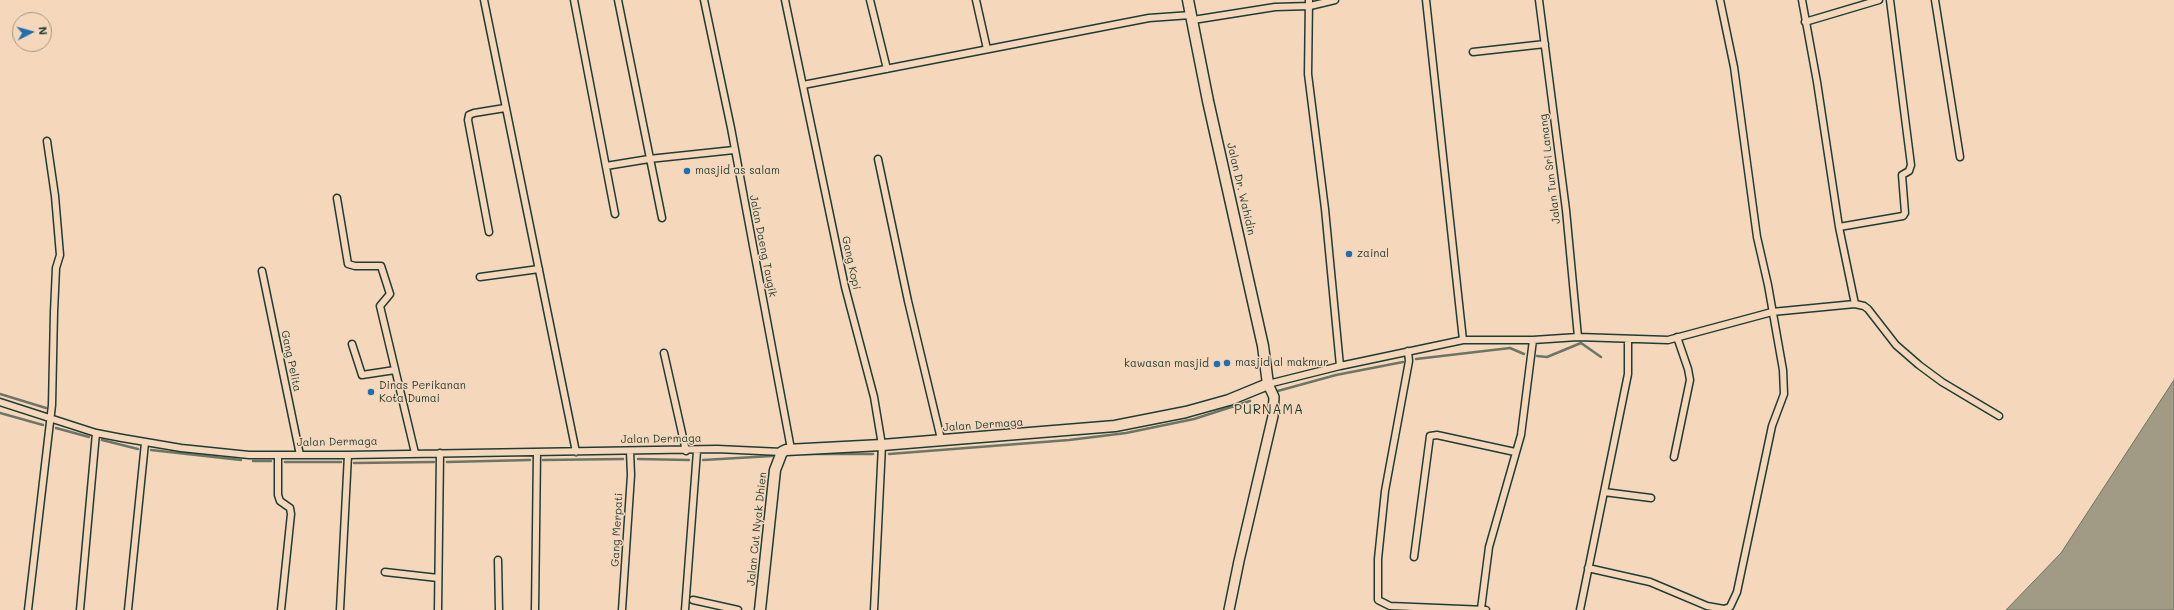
<!DOCTYPE html>
<style>
body{margin:0}
#map{position:relative;width:2174px;height:610px;overflow:hidden;background:#f5d7bb;font-family:Mali,sans-serif}
canvas{display:block}
.north{position:absolute;left:12px;top:12px;width:40px;height:40px;box-sizing:border-box;background:#f5d7bb;border:1px solid #9f9985;border-radius:50%;rotate:84deg;font-size:11px;font-weight:700;line-height:16px;text-align:center;color:#1f3d34}
.north::after{content:'';display:block;margin:auto;width:14px;height:18px;background:#1f6fb2;clip-path:polygon(50% 0,100% 100%,50% 72%,0 100%)}
</style>
<div id="map">
<canvas width="2174" height="610"></canvas>
<div class="north">N</div>
</div>
<script>
const ctx = document.querySelector('canvas').getContext('2d');
ctx.lineJoin = 'round';
function paint(path, color) {
  ctx.fillStyle = color;
  ctx.fill(path, 'evenodd');
}
function shape(rows) {
  const path = new Path2D();
  for (const r of rows) {
    path.moveTo(r[0], r[1]);
    for (let i = 2; i < r.length; i += 2) path.lineTo(r[i], r[i + 1]);
  }
  return path;
}
function stroke(path, color, width, dash) {
  ctx.strokeStyle = color;
  ctx.lineWidth = width;
  ctx.lineCap = dash ? 'butt' : 'round';
  ctx.setLineDash(dash || []);
  ctx.stroke(path);
}
function drawText(font, color, halo, rows, align = 'center') {
  ctx.font = font + ' Mali,sans-serif';
  ctx.lineWidth = 3;
  ctx.setLineDash([]);
  ctx.textBaseline = 'middle';
  ctx.strokeStyle = halo;
  ctx.fillStyle = color;
  for (const [text, x, y, turn = 0] of rows) {
    ctx.save();
    ctx.translate(x, y);
    ctx.rotate((+turn || 0) * Math.PI / 180);
    ctx.textAlign = isNaN(turn) ? turn : align;
    if (halo) ctx.strokeText(text, 0, 0);
    ctx.fillText(text, 0, 0);
    ctx.restore();
  }
}
const water = shape([
 [2174,380,2174,610,2006,610,2061,553,2174,380]
]);
const stream = shape([
 [1537,356,1547,357,1581,343,1601,357],
 [1416,359,1510,348,1524,354],
 [1274,392,1336,375,1403,362],
 [0,394,46,408],
 [0,413,43,425],
 [56,428,89,437],
 [102,440,138,449],
 [151,450,241,460],
 [793,454,873,454],
 [889,454,1069,440,1126,433,1194,419,1250,401],
 [638,459,689,460],
 [543,460,623,459],
 [703,460,772,456],
 [253,461,271,461],
 [285,462,341,462],
 [447,462,530,460],
 [354,463,434,462]
]);
const street = shape([
 [484,0,576,452],
 [574,0,615,214],
 [618,0,662,218],
 [704,0,731,128,791,449],
 [785,0,845,287,874,397,882,445,874,610],
 [870,0,887,69],
 [976,0,987,49],
 [1309,0,1308,74,1325,209,1340,366],
 [1426,0,1463,340],
 [1539,0,1566,210,1578,337],
 [1802,0,1817,82,1839,227,1855,304],
 [1935,0,1960,157],
 [1193,20,1275,7,1310,6,1335,0],
 [1805,22,1879,0],
 [1473,52,1545,44],
 [803,85,1149,18,1191,15],
 [878,159,908,301,941,439],
 [606,166,649,159,734,150],
 [337,198,348,264,355,266,381,266,390,294,380,306,415,453],
 [1839,227,1903,216,1905,213,1902,175,1909,171,1911,165,1890,0],
 [489,232,468,120,469,115,474,113,505,108],
 [262,271,300,455],
 [480,277,539,269],
 [352,344,362,375,395,370],
 [1408,351,1409,361,1385,491,1378,559,1378,600,1390,606,1486,610],
 [664,353,686,451],
 [1268,384,1340,366,1463,340,1533,340,1578,337,1668,340,1772,312,1855,304,1864,306,1868,309,1896,345,1919,365,1942,382,1999,416],
 [0,402,96,433,122,438,181,448,249,455,348,455,717,449,782,452],
 [278,455,278,495,280,501,290,508,291,514,281,610],
 [1674,457,1690,380,1688,369,1677,337],
 [1604,492,1651,498],
 [1414,557,1430,436,1437,435,1515,452],
 [498,560,499,610],
 [1588,568,1650,582,1707,606,1724,609,1730,607,1737,592,1772,426,1784,394,1783,370,1768,285,1757,237,1734,67,1720,0],
 [385,572,438,578],
 [693,600,738,610],
 [1481,609,1489,547,1521,435,1533,340],
 [28,610,52,405,54,312,56,268,60,255,55,196,47,141],
 [80,610,96,433],
 [128,610,145,443],
 [340,610,348,455],
 [438,610,440,453],
 [535,610,537,452],
 [622,610,631,475,630,451],
 [685,610,697,451],
 [1580,610,1628,374,1628,339]
]);
const secondary = shape([
 [1229,610,1239,561,1273,416,1274,397,1268,384]
]);
const primary = shape([
 [760,610,775,470,782,452,786,450,882,445,1115,426,1186,412,1229,400,1268,384,1263,346,1208,101,1188,0]
]);
const markers = [
 [687,171,4,"#1f6fb2"],
 [1349,254,4,"#1f6fb2"],
 [1227,363,4,"#1f6fb2"],
 [1217,364,4,"#1f6fb2"],
 [371,392,4,"#1f6fb2"]
];
const streetNames = [
 ["Jalan Tun Sri Lanang",1550,169,-97],
 ["Jalan Dr. Wahidin",1241,189,77],
 ["Jalan Daeng Taugik",763,246,79],
 ["Gang Kopi",851,263,78],
 ["Gang Pelita",291,361,78],
 ["Jalan Dermaga",983,425,-4],
 ["Jalan Dermaga",661,439,-1],
 ["Jalan Dermaga",337,442,-1],
 ["Jalan Cut Nyak Dhien",757,529,-84],
 ["Gang Merpati",617,530,-87]
];
const poiNames = [
 ["masjid as salam",695,171],
 ["zainal",1357,254],
 ["masjid al makmur",1235,363],
 ["kawasan masjid",1209,364,"right"],
 ["Dinas Perikanan",379,386],
 ["Kota Dumai",379,399]
];
const quarterNames = [
 ["PURNAMA",1269,410]
];
paint(water, '#a19b85');
stroke(water, '#6d7565', 1);
stroke(stream, '#6d7565', 2.5);
stroke(street, '#1f3d34', 9);
stroke(secondary, '#1f3d34', 12);
stroke(primary, '#1f3d34', 13);
stroke(street, '#f5d7bb', 6);
stroke(secondary, '#f5d7bb', 9);
stroke(primary, '#f5d7bb', 10);
for (const [x, y, r, color] of markers) {
  const dot = new Path2D();
  dot.arc(x, y, r, 0, 2 * Math.PI);
  ctx.fillStyle = color;
  ctx.fill(dot);
  stroke(dot, '#f5d7bb', 1.5);
}
drawText('11px', '#1f3d34', '#f5d7bb', streetNames);
drawText('11px', '#1f3d34', '#f5d7bb', poiNames, 'left');
ctx.letterSpacing = '1px';
drawText('13px', '#1f3d34', '#f5d7bb', quarterNames);
ctx.letterSpacing = '0px';
</script>
